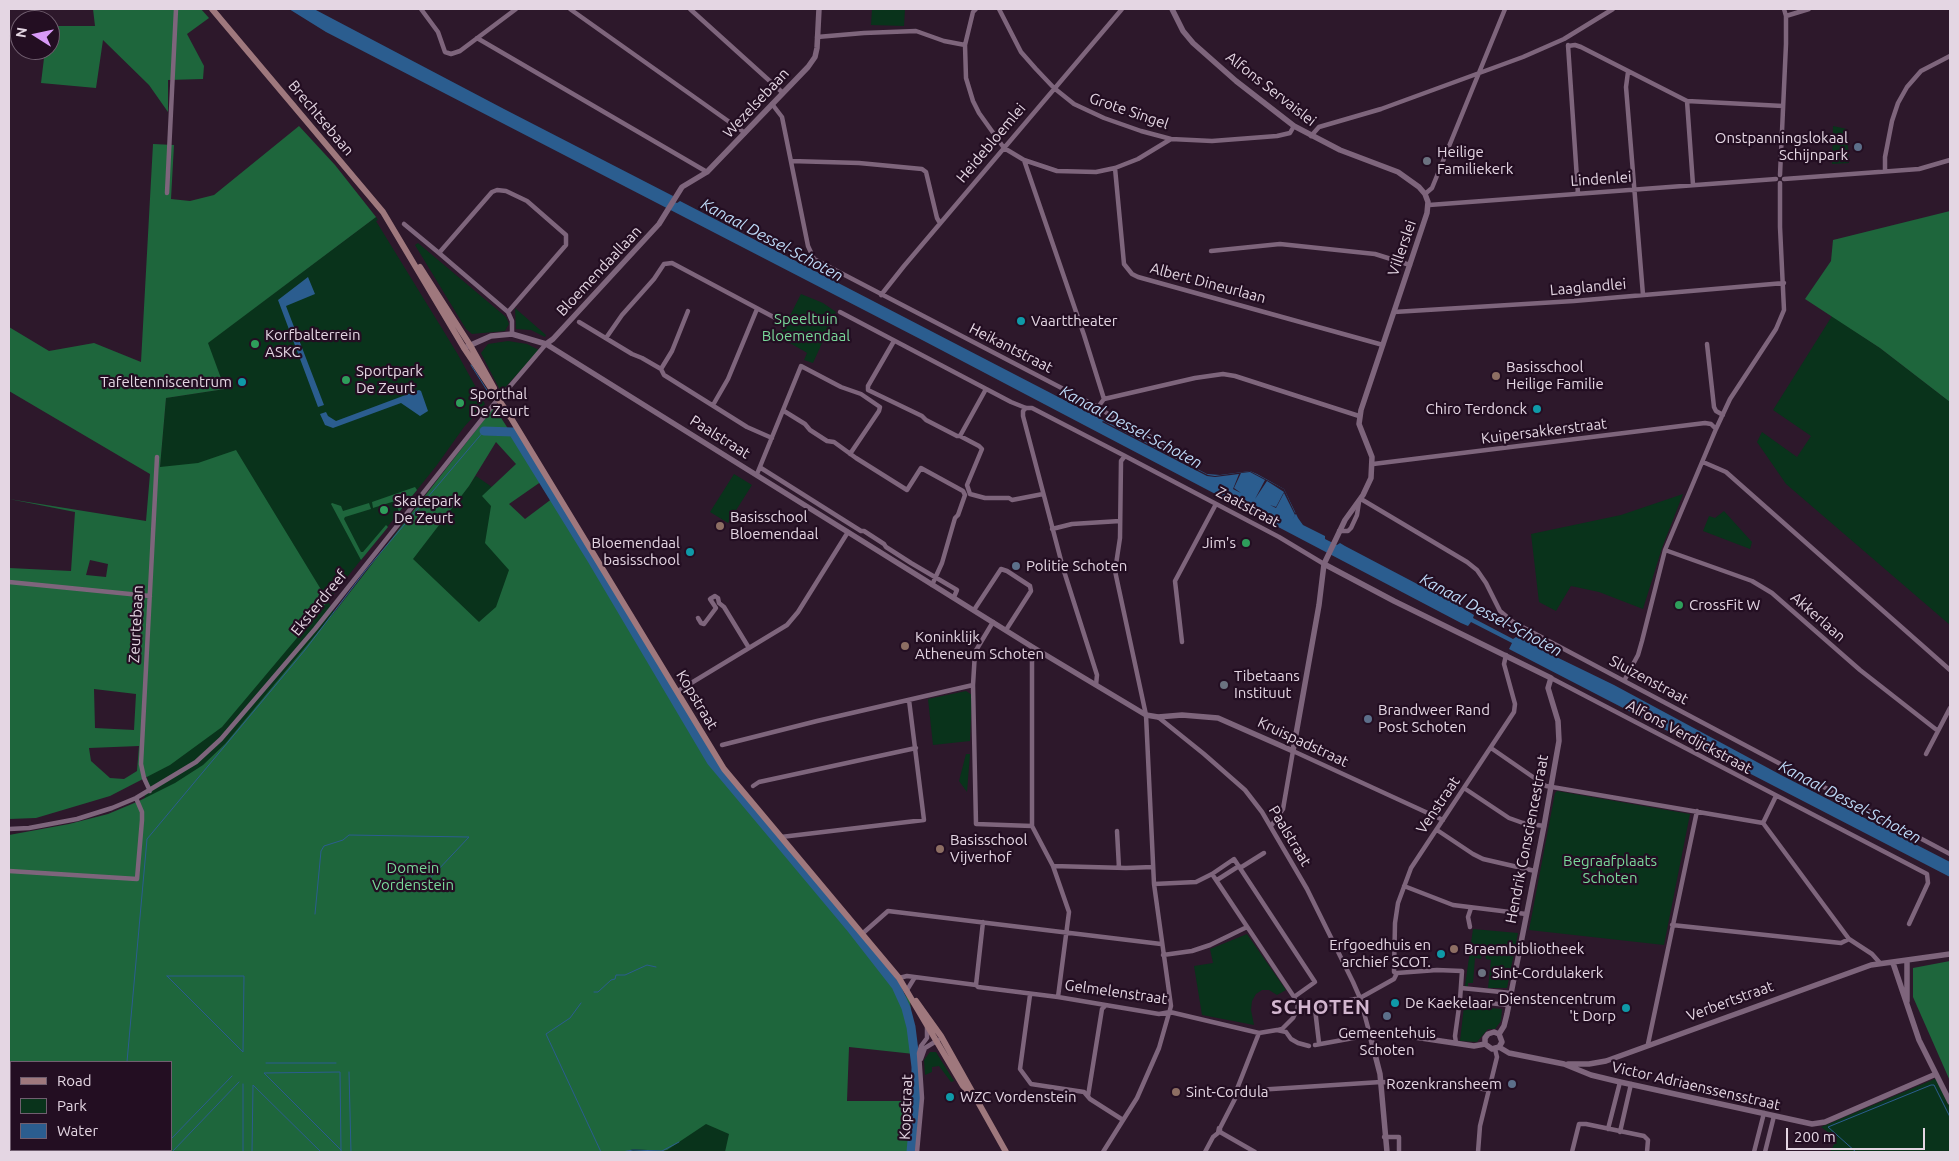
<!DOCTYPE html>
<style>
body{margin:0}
#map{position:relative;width:1959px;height:1161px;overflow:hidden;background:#2d182b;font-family:Ubuntu,sans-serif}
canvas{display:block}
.frame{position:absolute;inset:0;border:10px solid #e4d6e3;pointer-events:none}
.legend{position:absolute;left:10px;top:1061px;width:162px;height:90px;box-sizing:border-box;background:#230e22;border:1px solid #705e6f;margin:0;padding:6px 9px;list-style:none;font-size:15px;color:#e4d6e3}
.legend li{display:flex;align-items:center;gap:10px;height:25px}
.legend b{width:25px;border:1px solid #705e6f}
.north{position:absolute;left:10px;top:10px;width:50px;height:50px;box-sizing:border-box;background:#230e22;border:1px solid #705e6f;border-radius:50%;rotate:280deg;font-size:14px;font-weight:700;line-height:20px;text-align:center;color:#e4d6e3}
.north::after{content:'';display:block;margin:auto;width:18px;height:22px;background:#d99af8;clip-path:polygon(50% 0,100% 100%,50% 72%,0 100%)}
.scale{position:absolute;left:1786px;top:1128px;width:139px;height:22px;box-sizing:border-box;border:2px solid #e4d6e3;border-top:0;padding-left:6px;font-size:15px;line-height:18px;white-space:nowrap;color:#e4d6e3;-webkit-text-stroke:4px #230e22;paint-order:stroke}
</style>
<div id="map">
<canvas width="1959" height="1161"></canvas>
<div class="frame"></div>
<ul class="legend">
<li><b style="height:6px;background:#9f787d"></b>Road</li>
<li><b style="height:14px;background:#09331b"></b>Park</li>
<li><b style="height:14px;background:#2b5d8f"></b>Water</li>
</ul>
<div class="north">N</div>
<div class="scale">200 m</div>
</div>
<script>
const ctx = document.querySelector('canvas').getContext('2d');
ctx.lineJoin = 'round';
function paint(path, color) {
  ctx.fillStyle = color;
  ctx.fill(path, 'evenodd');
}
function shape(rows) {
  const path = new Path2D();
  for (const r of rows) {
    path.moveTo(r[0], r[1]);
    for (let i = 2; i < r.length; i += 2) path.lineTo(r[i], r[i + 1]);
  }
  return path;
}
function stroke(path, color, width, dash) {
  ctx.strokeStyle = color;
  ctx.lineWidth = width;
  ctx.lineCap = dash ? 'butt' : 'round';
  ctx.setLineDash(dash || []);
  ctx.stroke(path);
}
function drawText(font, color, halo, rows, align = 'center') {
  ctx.font = font + ' Ubuntu,sans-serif';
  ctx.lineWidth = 4.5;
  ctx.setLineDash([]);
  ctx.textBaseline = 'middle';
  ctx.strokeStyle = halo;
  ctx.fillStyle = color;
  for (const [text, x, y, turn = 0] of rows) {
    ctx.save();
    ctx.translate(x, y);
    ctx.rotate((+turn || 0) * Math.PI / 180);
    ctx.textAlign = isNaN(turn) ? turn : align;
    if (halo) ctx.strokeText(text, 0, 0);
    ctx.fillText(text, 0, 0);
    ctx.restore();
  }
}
const green = shape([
 [872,9,905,9,904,26,871,25],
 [1833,126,1847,129,1849,163,1832,164],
 [376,217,378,220,376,221,457,353,485,404,464,427,437,465,328,601,334,613,453,507,476,476,492,487,483,496,649,658,807,1043,810,1092,910,1149,917,1101,920,1102,914,1152,24,1152,23,1150,171,1150,171,1062,11,1062,11,1104,9,1095,9,974,129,908,148,775,160,467,166,398,225,389,207,343],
 [418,243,506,317,509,324,505,331,472,334,466,329,415,245],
 [801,294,823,303,836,312,813,363,804,360,807,353,804,351,779,337],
 [515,308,546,335,545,337,531,330,516,329],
 [1832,316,1880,348,1950,402,1950,625,1786,484,1757,442,1762,432,1797,457,1811,436,1773,410],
 [508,341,527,344,539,350,501,392,481,353,488,344],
 [734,474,752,485,728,523,710,512],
 [1683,494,1662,548,1643,609,1599,592,1571,586,1556,611,1539,602,1531,534,1621,515],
 [1724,511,1752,542,1750,549,1703,531,1709,516,1715,518],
 [966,691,972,695,970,741,933,745,928,699],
 [966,754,970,754,967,792,959,781],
 [1557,791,1690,814,1664,945,1529,930,1555,793],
 [1473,929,1518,933,1507,988,1488,988,1491,960,1486,959,1485,954,1482,954,1481,959,1475,958,1473,983,1468,983,1468,987,1465,986],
 [1247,934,1286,990,1277,995,1269,990,1262,990,1256,994,1252,1001,1251,1010,1254,1025,1202,1015,1194,966,1213,963,1210,949],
 [1464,1006,1502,1009,1501,1021,1495,1029,1488,1029,1477,1042,1460,1041],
 [930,1052,936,1052,954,1081,951,1082,939,1066,932,1067,932,1072,925,1075,924,1060],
 [1937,1078,1950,1108,1950,1152,1830,1152,1837,1139,1821,1127]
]);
const forest = shape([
 [93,9,201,9,209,18,187,34,204,66,203,79,168,80,168,112,149,85,103,40,96,88,41,83,45,50,50,50,50,26,95,26],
 [299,126,335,165,376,217,208,343,225,389,166,398,160,467,198,463,236,450,328,601,222,727,170,765,110,796,36,818,9,819,9,568,71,571,75,512,9,499,146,521,150,474,9,391,9,327,49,351,94,343,141,362,153,144,174,145,171,199,190,201,214,195],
 [90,560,108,564,106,577,86,575],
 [94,689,136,694,134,730,95,728],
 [139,746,137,771,124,779,110,778,91,761,89,748],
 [1950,211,1950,402,1880,348,1805,299,1831,261,1833,240],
 [494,407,542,481,509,504,525,519,553,498,712,759,910,1001,914,1054,849,1047,847,1101,917,1101,910,1152,725,1152,729,1134,706,1124,667,1150,662,1151,633,1149,625,1152,31,1152,31,1150,171,1150,171,1062,11,1062,11,1080,9,1072,9,835,69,824,108,814,139,801,175,783,203,765,225,744,337,609],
 [496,442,516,464,482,496,491,506,485,543,509,570,496,607,479,622,413,559,469,486],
 [415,487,417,490,399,512,395,501,373,508,372,502],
 [332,503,341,506,343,511,369,503,371,509,345,517,344,519,361,552,363,552,386,525,388,527,361,560,331,504],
 [1950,961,1950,1081,1913,997,1913,968]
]);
const water = shape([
 [289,9,314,9,504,109,673,196,672,201,677,203,680,201,1207,474,1220,475,1250,471,1257,474,1284,489,1298,518,1303,525,1325,536,1325,539,1337,545,1340,543,1345,546,1461,607,1474,615,1473,618,1513,639,1516,637,1523,638,1542,650,1614,685,1781,775,1950,862,1950,877,1509,649,1512,643,1471,622,1468,626,1461,623,924,341,326,32],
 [308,277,315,294,286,306,324,405,318,407,278,300],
 [419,390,421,391,428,411,420,416,401,403,333,428,325,425,320,414,326,412,328,416,336,421]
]);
const pier = shape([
 [1103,421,1208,475,1215,476,1250,471,1284,489,1295,513,1297,512,1292,520,1295,515,1284,493,1276,508,1270,505,1276,507,1284,492,1267,481,1255,499,1265,480,1250,472,1241,473,1234,488,1241,493,1233,489,1239,474,1215,477,1207,476,1102,422]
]);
const stream = shape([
 [471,365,490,395],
 [315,914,321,851,324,846,343,840,349,835,469,837,420,889],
 [167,976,244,976,243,1052,167,976],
 [594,992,598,992,611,980,615,979,616,975,625,975,647,965,656,967],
 [581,1003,570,1018,546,1034,601,1152],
 [127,1062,147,839,305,650,365,571,484,431],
 [266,1063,336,1063],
 [349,1072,351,1152],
 [171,1139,232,1076],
 [119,1152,119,1150],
 [158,1152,161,1150],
 [172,1152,239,1082],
 [243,1152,243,1084],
 [252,1152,253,1085,321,1152],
 [341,1152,341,1150,340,1072,264,1073,341,1150],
 [622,1152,633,1150,662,1151,679,1142],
 [1856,1152,1828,1127,1931,1085,1934,1085,1950,1117]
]);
const river = shape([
 [484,431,513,432,592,560,711,761,850,927,896,986,906,1008,911,1027,916,1067,916,1098,911,1152]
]);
const minorTunnel = shape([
 [1304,1007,1311,1008]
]);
const minor = shape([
 [421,9,438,32,445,52,451,54,460,51,516,9],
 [570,9,745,133],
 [690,9,783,93],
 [976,9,973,12,965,45,966,78,973,101,979,113,1004,148,1024,160,1057,171,1096,172,1115,168,1138,159,1171,139],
 [999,9,1021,52,1036,69,1054,88,1074,104,1104,118,1141,131,1171,139,1212,141,1277,136,1290,133,1294,126],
 [1786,16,1809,9],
 [817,37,864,33,916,31,944,41,965,45],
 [477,38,707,172],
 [1568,45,1578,194],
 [1568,46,1575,45,1581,47,1687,101,1783,106],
 [1628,72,1626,87,1643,295],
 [1687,101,1693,185],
 [772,104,782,117,808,246,814,259,1098,407,1117,420,1179,451],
 [1311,136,1319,127,1381,109,1523,57,1564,39,1613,9],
 [1024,160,1084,335,1104,399],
 [791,161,859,163,922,169,926,172,937,218,940,223],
 [1115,168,1124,264,1132,274,1138,277,1383,345],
 [1885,171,1885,157,1892,121,1898,103,1907,87,1921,71,1950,56],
 [1780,175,1786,44,1786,16,1784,9],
 [1784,179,1919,169,1950,160],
 [167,193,176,9],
 [1425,194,1432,188,1505,9],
 [1429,205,1776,179],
 [404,224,439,253],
 [1211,251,1280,244,1375,254,1410,265],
 [881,295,904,266,1122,9],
 [508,312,566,245,566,235,527,201,506,191,497,190,492,192,439,253,508,312,512,321,512,334],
 [840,312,1011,402,1026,408,1032,408,1125,456,1279,537,1324,564],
 [1394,312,1574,301,1784,283],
 [579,322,632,354,642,358,661,369,664,375,747,427,772,438],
 [606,338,622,315,654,279,664,264,672,263,781,321],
 [894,341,868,386,868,390,922,416,926,420,957,436,960,436,979,446,982,449,967,485,970,494,985,498,1009,498,1012,500,1043,494],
 [1707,344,1714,407,1716,411,1723,415],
 [661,369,672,351,688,311],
 [506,391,546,344],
 [713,405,728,379,757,309],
 [1098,407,1104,399,1195,378,1223,374,1235,376,1359,416],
 [1026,408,1023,411,1023,416,1063,568,1097,675,1096,685],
 [784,411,805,424,810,430,827,441,834,442,856,458,907,490,921,468,963,491,965,495,958,515,955,518,942,563,932,585],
 [960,436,986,389],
 [1703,462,1726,472,1950,670],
 [1373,464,1705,423,1711,424,1716,429],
 [761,468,861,531,864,531,884,544,886,547,911,563,957,590,954,597],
 [757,474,801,366,841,387,861,394,880,407,879,411,850,454],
 [1361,499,1467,562,1477,570,1486,583,1500,611,1513,622,1950,854],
 [1052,529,1072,524,1120,521],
 [1339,531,1348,531,1351,528,1357,515,1359,502],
 [1665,550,1752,581,1772,593,1860,670,1938,731],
 [9,582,150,596],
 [974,610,1001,569,1007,571,1030,586,1031,591,1006,630],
 [698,618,701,623,704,624,716,608,710,599,715,596,718,598,719,603,724,607,749,648],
 [993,622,975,652,973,685,976,824,1032,826],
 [1182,642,1175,581,1216,504],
 [1551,678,1927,874,1928,883,1909,924],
 [1624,681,1638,655,1642,641,1665,550,1716,429,1730,399,1776,329,1784,310,1780,227,1780,183],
 [678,691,787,625,798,612,848,532],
 [1158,717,1204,754,1245,790,1262,812,1307,889,1353,982,1360,998,1370,1035,1315,1045],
 [722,745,817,721,973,685],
 [1491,748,1546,786,1763,823,1849,939,1872,954,1880,963],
 [1926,754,1950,708],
 [753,786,759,782,916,748],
 [1464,788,1509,818,1523,823,1544,826],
 [150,791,144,778,141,764,157,457],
 [1763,823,1776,796],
 [1032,826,1053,866,1069,912,1058,997],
 [1032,826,1032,655,1034,648],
 [1271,826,1283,809,1293,751,1443,820],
 [9,829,29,828,77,819,112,808,136,798,196,762,221,739,315,629,498,399],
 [1437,830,1473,854,1483,859,1535,871],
 [1117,831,1119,868],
 [781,837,924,820,909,700],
 [1053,866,1126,868,1153,867],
 [1240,868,1264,853],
 [9,871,137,879,142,820,142,812,136,798],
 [1212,874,1294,997,1298,1007,1293,1018,1282,1029,1278,1030],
 [1217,880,1239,866],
 [1154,884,1196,882,1212,874,1234,859,1315,982,1294,997],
 [1404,886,1453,905,1526,914],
 [1672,925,1841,943,1849,939],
 [1470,927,1468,917,1471,908],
 [862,934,888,911,1161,944],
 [1163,955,1192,951,1210,945,1247,927],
 [1397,973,1394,972,1395,923,1398,903,1411,868,1514,712,1515,704,1504,664,1506,655],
 [1397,973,1437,970,1462,971,1460,1000,1455,1036,1456,1043],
 [899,978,907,976,976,985,978,987,1058,997,1159,1014,1170,1012,1259,1033,1277,1030,1286,1032,1291,1039,1298,1043,1309,1046],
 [976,985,983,922],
 [1461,988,1511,993],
 [907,990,915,977],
 [1030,995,1020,1069,1031,1084,1084,1092,1090,1099,1123,1120],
 [1460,1000,1508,1005],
 [1311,1008,1360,998,1394,979,1397,973],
 [1315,1009,1319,1043],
 [1648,1044,1697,811],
 [921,1059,925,1048,938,1040],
 [1235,1094,1259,1033],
 [1088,1096,1102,1009,1105,1006],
 [1608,1129,1620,1082],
 [1620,1132,1631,1084],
 [1384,1137,1399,1137,1399,1152],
 [917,1152,922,1098,919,1053,921,1046,927,1038,927,1027],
 [1103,1152,1137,1098,1159,1048,1171,1006,1154,884,1146,715,1115,571,1120,538,1121,461,1125,456],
 [1205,1152,1213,1137,1218,1133,1219,1128],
 [1255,1152,1220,1132,1220,1128,1238,1093,1241,1091,1381,1082,1468,1086,1488,1090],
 [1478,1152,1480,1126,1497,1057,1495,1049],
 [1572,1152,1579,1124,1586,1124,1644,1136,1648,1140,1647,1152],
 [1754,1152,1764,1113],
 [1765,1152,1774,1116]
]);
const tertiary = shape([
 [546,344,553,339,659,224,682,187,707,172,808,67,815,57,817,48,819,9],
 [464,348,491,336,512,334,546,344,1034,648,1146,715,1158,717,1182,715,1218,718,1293,751,1319,605,1324,564,1345,520,1363,495,1371,478,1372,457,1359,424,1361,410,1427,213,1428,202,1425,194,1419,187,1398,172,1340,150,1294,126,1236,81,1193,43,1183,31,1172,9],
 [1324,564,1394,601,1551,678,1548,688,1558,721,1559,741,1544,826,1507,1014,1504,1026,1499,1034],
 [1893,963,1919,1040,1950,1102],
 [1907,1001,1907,960],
 [1499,1034,1502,1042,1499,1047],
 [1485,1044,1485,1038,1488,1034,1494,1032,1499,1034],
 [1485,1044,1492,1049,1499,1047],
 [1499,1047,1509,1053,1564,1064,1591,1075,1620,1082,1812,1124,1825,1122,1936,1074],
 [1568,1064,1589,1064,1606,1061,1871,965,1950,954],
 [1387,1152,1380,1074,1370,1035,1376,1033,1388,1033,1474,1046,1485,1044]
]);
const secondary = shape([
 [212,9,383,212,464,348,511,418,724,769,899,978,963,1086,976,1099],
 [420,267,470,345,494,388],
 [916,1001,941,1036,1006,1152]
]);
const motorway = shape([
 [9,1135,11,1144]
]);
const markers = [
 [1858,147,5,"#5c6f8a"],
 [1427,161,5,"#6b7280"],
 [1021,321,5,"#0f9aa8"],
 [255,344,5,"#2e9e5b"],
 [1496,376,5,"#8d6e63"],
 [346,380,5,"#2e9e5b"],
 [242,382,5,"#0f9aa8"],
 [460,403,5,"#2e9e5b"],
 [1537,409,5,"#0f9aa8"],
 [384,510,5,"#2e9e5b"],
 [720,526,5,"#8d6e63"],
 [1246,543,5,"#2e9e5b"],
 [690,552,5,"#0f9aa8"],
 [1016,566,5,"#5c6f8a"],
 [1679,605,5,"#2e9e5b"],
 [905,646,5,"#8d6e63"],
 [1224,685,5,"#6b7280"],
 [1368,719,5,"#5c6f8a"],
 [940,849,5,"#8d6e63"],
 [1454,949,5,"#8d6e63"],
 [1441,954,5,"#0f9aa8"],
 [1482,973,5,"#6b7280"],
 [1395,1003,5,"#0f9aa8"],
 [1626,1008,5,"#0f9aa8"],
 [1387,1016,5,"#5c6f8a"],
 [1512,1084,5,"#5c6f8a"],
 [1176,1092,5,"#8d6e63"],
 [950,1097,5,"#0f9aa8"]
];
const streetNames = [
 ["Alfons Servaislei",1271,89,38],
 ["Wezelsebaan",756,103,-47],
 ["Grote Singel",1129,111,19],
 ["Brechtsebaan",321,118,50],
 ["Heidebloemlei",991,143,-50],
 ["Lindenlei",1601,179,-4],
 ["Villerslei",1402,248,-71],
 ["Bloemendaallaan",599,271,-47],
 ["Albert Dineurlaan",1208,283,15],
 ["Laaglandlei",1588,287,-5],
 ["Heikantstraat",1011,348,27],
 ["Kuipersakkerstraat",1544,431,-7],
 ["Paalstraat",720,437,32],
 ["Zaatstraat",1248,507,28],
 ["Eksterdreef",319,603,-51],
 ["Akkerlaan",1818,617,41],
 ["Zeurtebaan",136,624,-87],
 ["Sluizenstraat",1649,680,28],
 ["Kopstraat",697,700,59],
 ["Alfons Verdijckstraat",1689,737,28],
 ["Kruispadstraat",1303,742,25],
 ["Venstraat",1438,805,-56],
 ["Paalstraat",1290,836,59],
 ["Hendrik Consciencestraat",1527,839,-79],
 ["Gelmelenstraat",1116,992,8],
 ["Verbertstraat",1730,1001,-20],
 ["Victor Adriaenssensstraat",1696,1086,13],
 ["Kopstraat",906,1107,-88]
];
const poiNames = [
 ["Onstpanningslokaal",1848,138,"right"],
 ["Schijnpark",1848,155,"right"],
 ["Heilige",1437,152],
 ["Familiekerk",1437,169],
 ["Vaarttheater",1031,321],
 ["Korfbalterrein",265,335],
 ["ASKC",265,352],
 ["Basisschool",1506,367],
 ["Heilige Familie",1506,384],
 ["Sportpark",356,371],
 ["De Zeurt",356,388],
 ["Tafeltenniscentrum",232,382,"right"],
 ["Sporthal",470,394],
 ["De Zeurt",470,411],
 ["Chiro Terdonck",1527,409,"right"],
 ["Skatepark",394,501],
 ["De Zeurt",394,518],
 ["Basisschool",730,517],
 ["Bloemendaal",730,534],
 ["Bloemendaal",680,543,"right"],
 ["basisschool",680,560,"right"],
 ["Jim's",1236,543,"right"],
 ["Politie Schoten",1026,566],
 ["CrossFit W",1689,605],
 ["Koninklijk",915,637],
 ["Atheneum Schoten",915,654],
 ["Tibetaans",1234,676],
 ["Instituut",1234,693],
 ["Brandweer Rand",1378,710],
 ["Post Schoten",1378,727],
 ["Basisschool",950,840],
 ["Vijverhof",950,857],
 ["Erfgoedhuis en",1431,945,"right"],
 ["archief SCOT.",1431,962,"right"],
 ["Braembibliotheek",1464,949],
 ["Sint-Cordulakerk",1492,973],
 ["Dienstencentrum",1616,999,"right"],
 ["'t Dorp",1616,1016,"right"],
 ["De Kaekelaar",1405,1003],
 ["Gemeentehuis",1387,1033,"center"],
 ["Schoten",1387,1050,"center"],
 ["Rozenkransheem",1502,1084,"right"],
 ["Sint-Cordula",1186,1092],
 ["WZC Vordenstein",960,1097]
];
const parkNames = [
 ["Speeltuin",806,319],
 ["Bloemendaal",806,336],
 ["Begraafplaats",1610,861],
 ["Schoten",1610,878],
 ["Domein",413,868],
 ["Vordenstein",413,885]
];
const waterNames = [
 ["Kanaal Dessel-Schoten",772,240,28],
 ["Kanaal Dessel-Schoten",1131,427,28],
 ["Kanaal Dessel-Schoten",1491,615,28],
 ["Kanaal Dessel-Schoten",1850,802,28]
];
const districtNames = [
 ["SCHOTEN",1321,1007]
];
paint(green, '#09331b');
paint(forest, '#1e663c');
paint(water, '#2b5d8f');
paint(pier, '#2d182b');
stroke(stream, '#2b5d8f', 1);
stroke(river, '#2b5d8f', 9);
stroke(minorTunnel, '#483447', 4.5, [4.5, 2]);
stroke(minor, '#7e657c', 4.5);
stroke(tertiary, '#7e657c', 5.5);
stroke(secondary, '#9f787d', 6);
stroke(motorway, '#eba380', 9);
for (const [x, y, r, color] of markers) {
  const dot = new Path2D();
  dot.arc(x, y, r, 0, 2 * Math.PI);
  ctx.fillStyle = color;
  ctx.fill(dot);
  stroke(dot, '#230e22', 2);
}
drawText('15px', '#e4d6e3', '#230e22', streetNames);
drawText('15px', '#e4d6e3', '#230e22', poiNames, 'left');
drawText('15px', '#79d99a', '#230e22', parkNames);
drawText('italic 16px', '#bedaf8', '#230e22', waterNames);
ctx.letterSpacing = '1px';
drawText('bold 20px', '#d2b6cf', '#230e22', districtNames);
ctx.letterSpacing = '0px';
</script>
